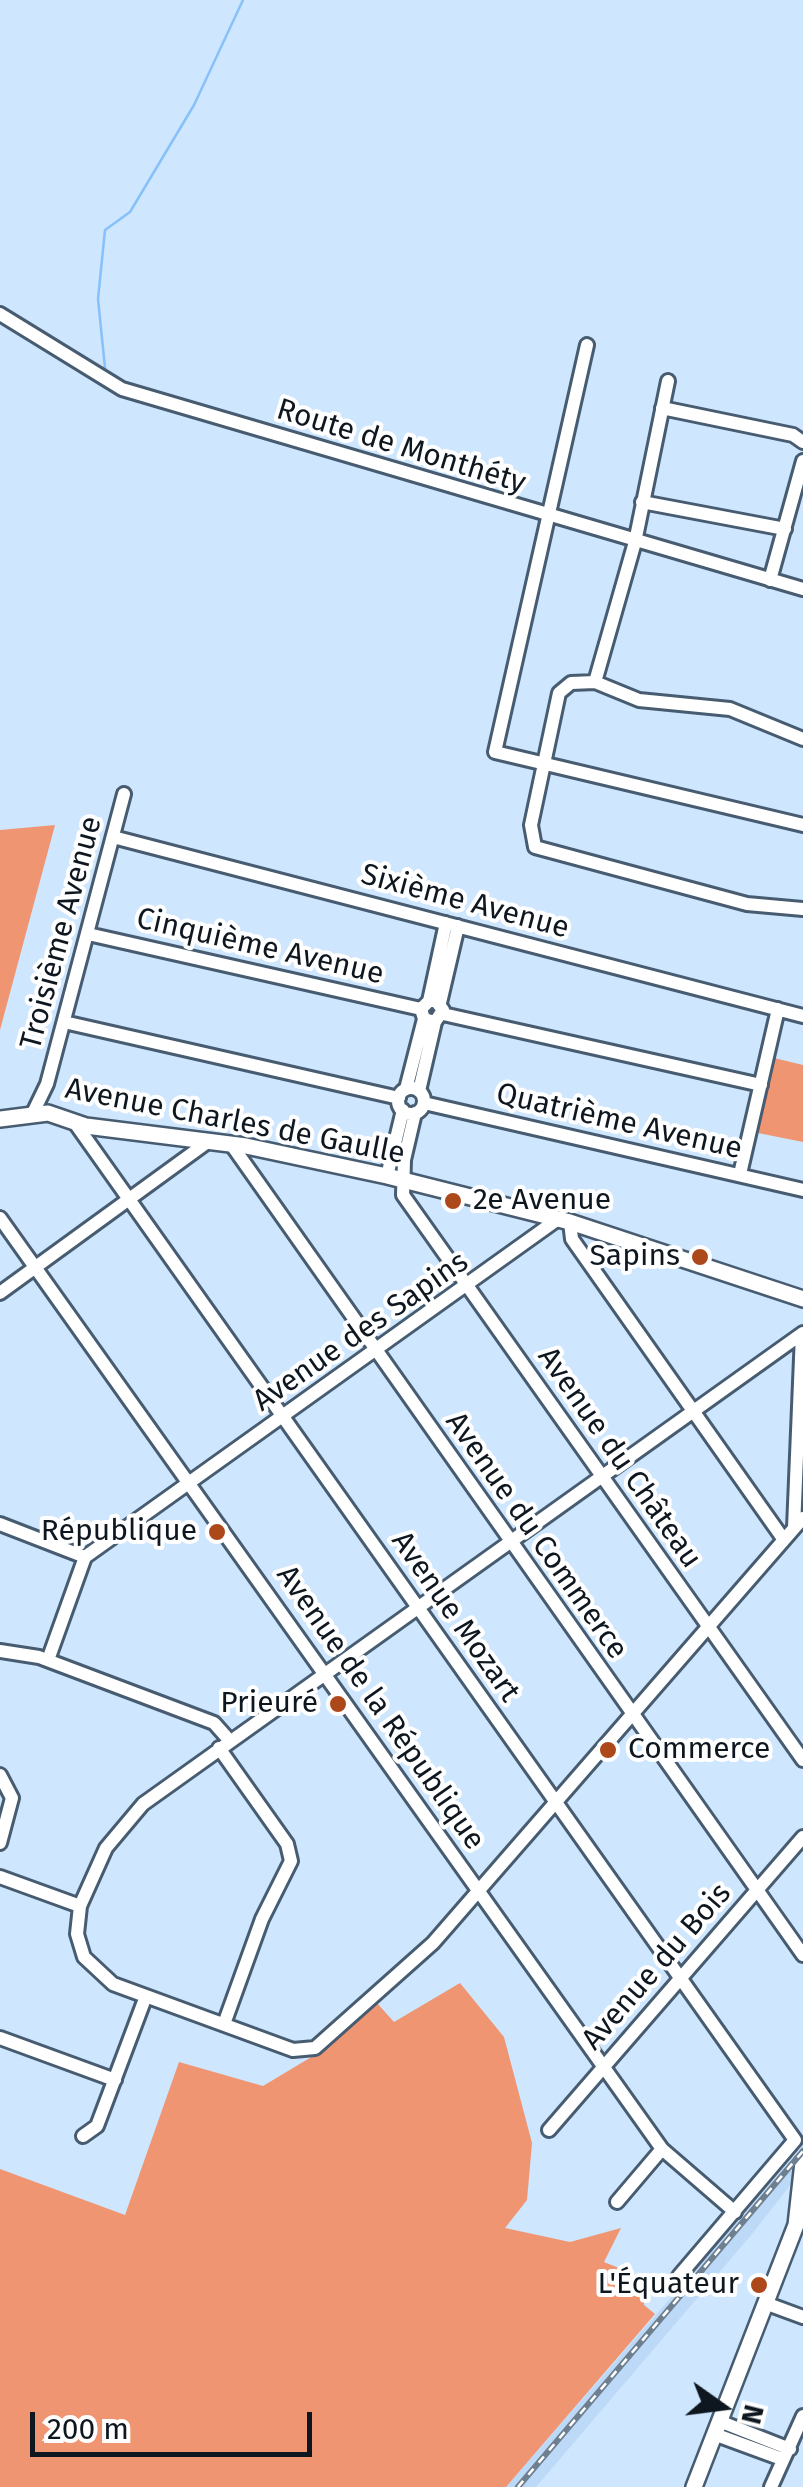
<!DOCTYPE html>
<meta charset="utf-8">
<style>
body{margin:0}
#map{position:relative;width:803px;height:2487px;overflow:hidden;background:#cee6fe;font-family:"Fira Sans",sans-serif}
canvas{display:block}
.north{position:absolute;left:673px;top:2357px;width:100px;height:100px;-webkit-text-stroke:8px #fff;paint-order:stroke;rotate:104deg;font-size:28px;font-weight:700;line-height:40px;text-align:center;color:#0e171f}
.north::after{content:'';display:block;margin:auto;width:35px;height:45px;background:#0e171f;clip-path:polygon(50% 0,100% 100%,50% 72%,0 100%)}
.scale{position:absolute;left:30px;top:2412px;width:282px;height:45px;box-sizing:border-box;border:5px solid #0e171f;border-top:0;padding-left:12px;font-size:30px;line-height:35px;white-space:nowrap;color:#0e171f;-webkit-text-stroke:8px #fff;paint-order:stroke}
</style>
<div id="map">
<canvas width="803" height="2487"></canvas>
<div class="north">N</div>
<div class="scale">200 m</div>
</div>
<script>
const ctx = document.querySelector('canvas').getContext('2d');
ctx.lineJoin = 'round';
function paint(path, color) {
  ctx.fillStyle = color;
  ctx.fill(path, 'evenodd');
}
function shape(rows) {
  const path = new Path2D();
  for (const r of rows) {
    if (r.length === 3) {
      path.moveTo(r[0] + r[2], r[1]);
      path.arc(r[0], r[1], r[2], 0, 2 * Math.PI);
      continue;
    }
    path.moveTo(r[0], r[1]);
    for (let i = 2; i < r.length; i += 2) path.lineTo(r[i], r[i + 1]);
  }
  return path;
}
function stroke(path, color, width, dash) {
  ctx.strokeStyle = color;
  ctx.lineWidth = width;
  ctx.lineCap = dash ? 'butt' : 'round';
  ctx.setLineDash(dash || []);
  ctx.stroke(path);
}
function drawText(font, color, halo, rows, align = 'center') {
  ctx.font = font + ' "Fira Sans",sans-serif';
  ctx.lineWidth = 8;
  ctx.setLineDash([]);
  ctx.textBaseline = 'middle';
  ctx.strokeStyle = halo;
  ctx.fillStyle = color;
  for (const [text, x, y, turn = 0] of rows) {
    ctx.save();
    ctx.translate(x, y);
    ctx.rotate((+turn || 0) * Math.PI / 180);
    ctx.textAlign = isNaN(turn) ? turn : align;
    if (halo) ctx.strokeText(text, 0, 0);
    ctx.fillText(text, 0, 0);
    ctx.restore();
  }
}
const built = shape([
 [803,2146,803,2169,752,2234,536,2487,506,2487]
]);
const green = shape([
 [55,825,0,1030,0,830],
 [774,1058,803,1065,803,1142,758,1133],
 [460,1983,504,2037,532,2143,527,2200,505,2228,570,2242,621,2228,604,2262,644,2278,644,2305,655,2314,506,2487,0,2487,0,2169,125,2215,179,2062,263,2086,313,2056,377,2003,394,2022]
]);
const stream = shape([
 [105,368,98,299,105,230,130,212,194,105,243,0]
]);
const minor = shape([
 [0,314,122,389,803,589],
 [587,345,495,752,803,825],
 [668,381,635,542,595,682,639,700,730,709,803,739],
 [662,408,793,435,803,442],
 [642,502,785,529],
 [770,580,803,461],
 [595,682,571,683,559,693,531,825,535,847,747,904,803,909],
 [113,837,803,1016],
 [88,934,421,1009],
 [429,1001,436,1001,443,1010,435,1022,424,1019,421,1009,429,1001,446,923],
 [440,1003,458,926],
 [443,1014,761,1085],
 [64,1022,399,1098],
 [411,1101,13],
 [406,1089,424,1019],
 [419,1091,435,1022],
 [424,1103,803,1190],
 [415,1113,404,1160,403,1195,803,1760],
 [32,1115,47,1084,124,794],
 [75,1123,795,2140],
 [231,1144,803,1955],
 [740,1174,778,1009],
 [387,1176,403,1110],
 [0,1218,662,2149,735,2212],
 [570,1222,572,1239,784,1540],
 [0,1293,209,1141],
 [803,1333,143,1804,106,1848,80,1906,77,1934,84,1957,113,1984,293,2050,315,2048,433,1943,803,1518],
 [0,1524,85,1557],
 [794,1528,802,1334],
 [0,1651,39,1657,214,1723,230,1741],
 [48,1660,85,1557,558,1219],
 [219,1748,287,1844,291,1861,262,1919,224,2024],
 [0,1775,12,1798,0,1843],
 [0,1877,80,1906],
 [0,2038,115,2080],
 [549,2130,803,1837],
 [83,2136,97,2126,146,1996],
 [617,2202,662,2149],
 [679,2276,795,2140],
 [765,2303,803,2317],
 [719,2421,790,2449],
 [714,2434,782,2459],
 [771,2487,803,2416]
]);
const major = shape([
 [0,1119,48,1113,86,1126,246,1146,387,1176,570,1222,803,1299],
 [694,2487,796,2225,803,2162]
]);
const rail = shape([
 [518,2487,803,2151]
]);
const markers = [
 [453,1201,10,"#ad481b"],
 [700,1257,10,"#ad481b"],
 [217,1532,10,"#ad481b"],
 [338,1704,10,"#ad481b"],
 [608,1750,10,"#ad481b"],
 [759,2285,10,"#ad481b"]
];
const streetNames = [
 ["Route de Monthéty",401,447,17],
 ["Sixième Avenue",465,902,15],
 ["Troisième Avenue",62,933,-75],
 ["Cinquième Avenue",260,947,13],
 ["Avenue Charles de Gaulle",235,1122,11],
 ["Quatrième Avenue",619,1122,13],
 ["Avenue des Sapins",361,1332,-35],
 ["Avenue du Château",619,1458,55],
 ["Avenue du Commerce",536,1536,55],
 ["Avenue Mozart",455,1617,55],
 ["Avenue de la République",380,1708,55],
 ["Avenue du Bois",657,1967,-49]
];
const poiNames = [
 ["2e Avenue",473,1201,"left"],
 ["Sapins",680,1257],
 ["République",197,1532],
 ["Prieuré",318,1704],
 ["Commerce",628,1750,"left"],
 ["L'Équateur",739,2285]
];
paint(built, '#bcd9f7');
paint(green, '#f09571');
stroke(stream, '#88c1fa', 2.5);
stroke(minor, '#475c70', 18);
stroke(major, '#475c70', 20);
stroke(minor, '#fff', 12);
stroke(major, '#fff', 15);
stroke(rail, '#6e7f8f', 6);
stroke(rail, '#fff', 2.5, [8]);
for (const [x, y, r, color] of markers) {
  const dot = new Path2D();
  dot.arc(x, y, r, 0, 2 * Math.PI);
  ctx.fillStyle = color;
  ctx.fill(dot);
  stroke(dot, '#fff', 4);
}
drawText('30px', '#0e171f', '#fff', streetNames);
drawText('30px', '#0e171f', '#fff', poiNames, 'right');
</script>
